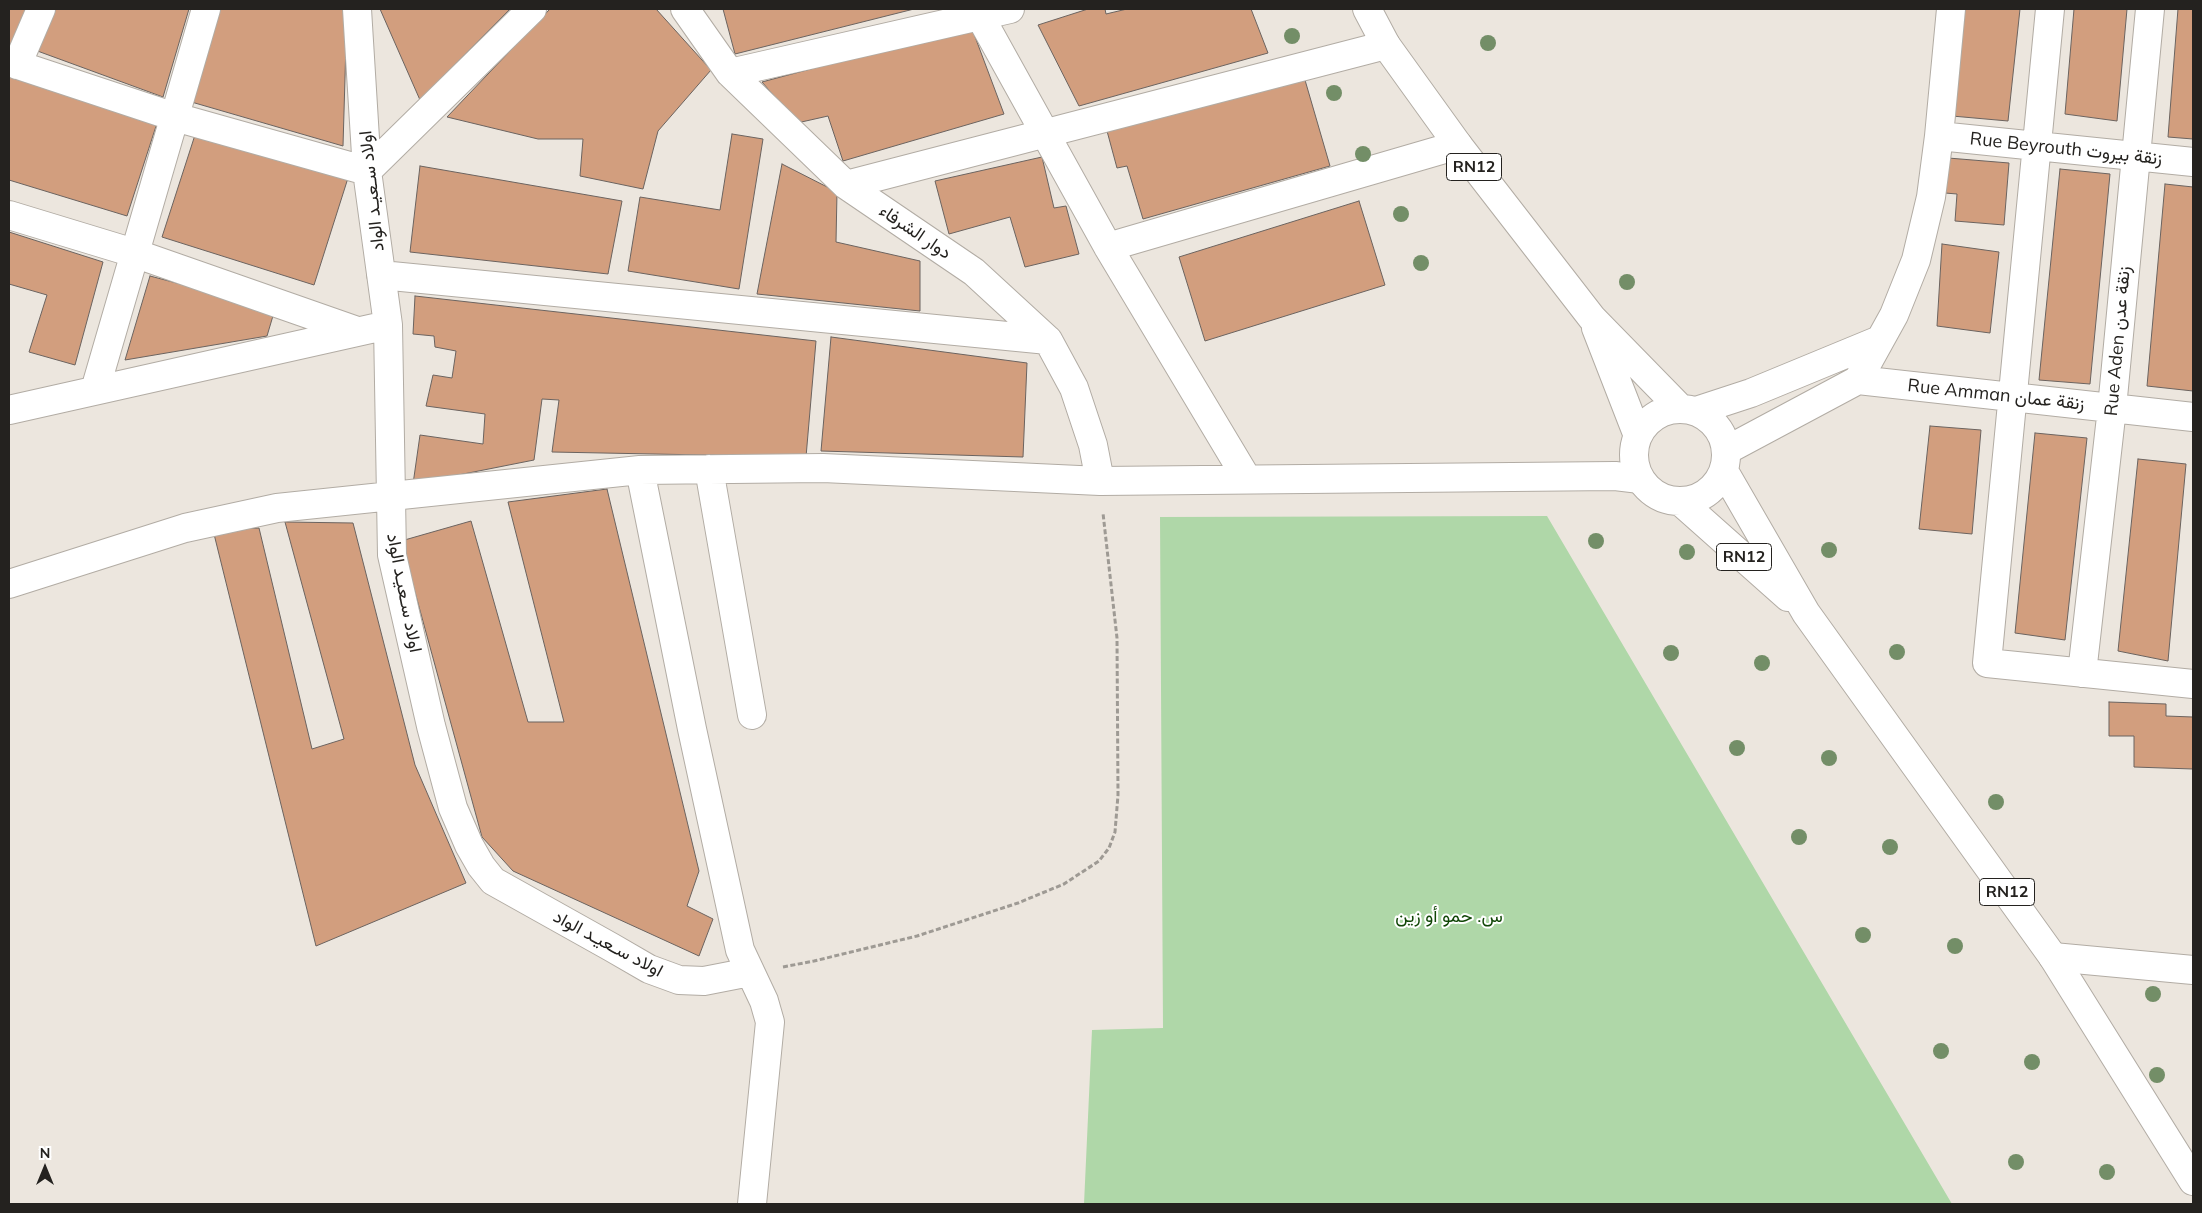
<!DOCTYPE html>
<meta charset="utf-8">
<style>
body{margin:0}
#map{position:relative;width:2202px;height:1213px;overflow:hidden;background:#ece6de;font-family:Mulish,sans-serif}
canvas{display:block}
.frame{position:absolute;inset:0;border:10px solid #24221f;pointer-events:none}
.north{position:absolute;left:20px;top:1143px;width:50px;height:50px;-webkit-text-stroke:4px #fff;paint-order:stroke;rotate:0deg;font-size:14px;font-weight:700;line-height:20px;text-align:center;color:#24221f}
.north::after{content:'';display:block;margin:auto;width:18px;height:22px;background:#24221f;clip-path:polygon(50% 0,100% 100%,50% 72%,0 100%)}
</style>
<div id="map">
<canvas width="2202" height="1213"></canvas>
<div class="frame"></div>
<div class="north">N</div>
</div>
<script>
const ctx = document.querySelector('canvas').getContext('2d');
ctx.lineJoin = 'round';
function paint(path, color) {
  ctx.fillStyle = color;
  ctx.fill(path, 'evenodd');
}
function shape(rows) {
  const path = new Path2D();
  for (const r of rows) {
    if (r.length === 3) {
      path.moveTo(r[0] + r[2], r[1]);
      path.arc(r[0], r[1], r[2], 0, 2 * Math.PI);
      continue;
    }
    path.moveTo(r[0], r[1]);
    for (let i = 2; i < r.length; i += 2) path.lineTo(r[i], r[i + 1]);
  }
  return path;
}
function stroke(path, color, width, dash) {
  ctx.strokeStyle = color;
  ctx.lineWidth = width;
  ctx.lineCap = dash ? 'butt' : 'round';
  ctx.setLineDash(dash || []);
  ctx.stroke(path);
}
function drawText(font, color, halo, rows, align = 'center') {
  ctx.font = font + ' Mulish,Vazirmatn,sans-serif';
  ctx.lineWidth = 4;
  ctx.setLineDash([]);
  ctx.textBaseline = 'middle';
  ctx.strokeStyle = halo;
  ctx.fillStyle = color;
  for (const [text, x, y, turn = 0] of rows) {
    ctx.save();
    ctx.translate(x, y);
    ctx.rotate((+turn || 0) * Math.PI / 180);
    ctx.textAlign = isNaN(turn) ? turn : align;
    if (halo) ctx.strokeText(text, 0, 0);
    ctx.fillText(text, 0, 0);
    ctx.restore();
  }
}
const green = shape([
 [1547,516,1952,1204,1084,1204,1092,1030,1163,1028,1160,517]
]);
const building = shape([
 [9,9,27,9,11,46,9,45,9,9],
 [50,9,189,9,163,97,32,49,50,9],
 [216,9,347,9,343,146,188,101,216,9],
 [380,9,510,9,420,100,380,9],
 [550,9,656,9,711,70,658,131,643,189,580,176,583,139,538,139,447,117,550,9],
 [723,9,914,9,735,54,723,9],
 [1088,9,1105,9,1106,14,1127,9,1251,9,1268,53,1079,106,1038,25,1088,9],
 [1962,9,2020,9,2008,121,1952,116,1962,9],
 [2074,9,2127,9,2117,121,2065,114,2074,9],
 [2178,9,2193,9,2193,139,2168,137,2178,9],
 [971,26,1004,114,843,161,828,116,797,123,762,82,971,26],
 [9,74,158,120,127,216,9,180,9,74],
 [1305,80,1330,166,1143,219,1127,166,1117,168,1107,131,1305,80],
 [732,134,763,139,739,289,628,271,640,197,720,210,732,134],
 [195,135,348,178,314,285,162,237,195,135],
 [1042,157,1054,208,1066,206,1079,254,1025,267,1010,217,949,234,935,181,1042,157],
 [1948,158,2009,163,2004,225,1955,221,1957,194,1945,193,1948,158],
 [782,164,837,192,836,242,920,261,920,311,757,294,782,164],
 [420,166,622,201,608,274,410,252,420,166],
 [2060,169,2110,174,2090,384,2039,380,2060,169],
 [2165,184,2193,187,2193,391,2147,386,2165,184],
 [1359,201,1385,285,1205,341,1179,257,1359,201],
 [9,232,103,262,75,365,29,352,47,295,9,284,9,232],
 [1942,244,1999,252,1990,333,1937,326,1942,244],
 [150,276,275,309,267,336,125,360,150,276],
 [415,296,816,341,806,457,552,452,559,400,542,399,534,460,413,484,420,435,483,444,485,414,426,406,433,375,452,378,456,351,435,347,434,336,413,334,415,296],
 [831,337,1027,363,1023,457,821,451,831,337],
 [1930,426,1981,430,1972,534,1919,529,1930,426],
 [2035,433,2087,438,2065,640,2015,633,2035,433],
 [2138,459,2186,464,2168,661,2118,651,2138,459],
 [607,489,699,871,687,906,713,919,699,956,513,871,482,837,401,541,471,521,528,722,564,722,508,502,607,489],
 [285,522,353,523,415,765,466,883,316,946,213,530,259,528,312,749,344,739,285,522],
 [2109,702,2166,704,2166,716,2193,717,2193,769,2134,767,2134,736,2109,736,2109,702]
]);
const path = shape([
 [783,967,814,961,917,936,1018,903,1064,884,1099,861,1109,848,1115,832,1118,795,1117,638,1103,513]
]);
const minor = shape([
 [357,9,367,171,388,325,392,555,431,726,453,808,469,845,481,866,493,881,611,947,649,969,679,980,704,981,750,972],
 [685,9,730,73,846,185,974,272,1048,340,1074,388,1093,445,1100,481],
 [976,9,1108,247,1247,479],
 [2050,9,1987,663,2193,684],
 [9,62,175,117,367,171,532,9],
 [17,65,41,9],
 [730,73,1010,9],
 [1939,136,2193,162],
 [846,185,1386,45],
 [9,215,134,253,357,331],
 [1108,247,1458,145],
 [381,275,1048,340],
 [1858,380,2193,417],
 [95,390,206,9],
 [9,410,388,325],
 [1696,411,1751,393,1877,341],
 [1727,450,1858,380,1894,315,1916,260,1931,197,1939,136,1951,9],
 [709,469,752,715],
 [640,470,692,729,740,950,764,1001,770,1022,752,1204],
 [9,584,185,528,277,508,640,470,823,468,1100,481,1615,476,1640,479],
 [2082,673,2112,408,2150,9],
 [2053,957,2193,970]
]);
const major = shape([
 [1367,9,1386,45,1458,145,1592,318,1680,408],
 [1596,328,1638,436],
 [1680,455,46],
 [1724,471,1806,613,2053,957,2193,1181],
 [1681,502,1788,597]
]);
const trees = [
 [1292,36],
 [1488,43],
 [1334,93],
 [1363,154],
 [1401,214],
 [1421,263],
 [1627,282],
 [1596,541],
 [1829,550],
 [1687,552],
 [1897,652],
 [1671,653],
 [1762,663],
 [1737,748],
 [1829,758],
 [1996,802],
 [1799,837],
 [1890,847],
 [1863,935],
 [1955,946],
 [2153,994],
 [1941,1051],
 [2032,1062],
 [2157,1075],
 [2016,1162],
 [2107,1172]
];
const shields = [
 [1474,167,55],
 [1744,557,55],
 [2007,892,55]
];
const shieldNames = [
 ["RN12",1474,167],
 ["RN12",1744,557],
 ["RN12",2007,892]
];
const streetNames = [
 ["Rue Beyrouth زنقة بيروت",2066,149,6],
 ["اولاد سـعيـد الواد",372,191,-96],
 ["دوار الشرفاء",915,232,34],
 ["Rue Aden زنقة عدن",2118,341,-85],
 ["Rue Amman زنقة عمان",1996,395,6],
 ["اولاد سـعيـد الواد",404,593,79],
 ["اولاد سـعيـد الواد",608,944,28]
];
const parkNames = [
 ["س. حمو أو زين",1449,917]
];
paint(green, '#afd7a8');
paint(building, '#d29e7e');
stroke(building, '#6b635f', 1);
stroke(minor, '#b2aca4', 30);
stroke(major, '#b2aca4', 30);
stroke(path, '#9e9a94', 3, [5, 2.5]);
stroke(minor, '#fff', 28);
stroke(major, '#fff', 28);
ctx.fillStyle = '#738e67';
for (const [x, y] of trees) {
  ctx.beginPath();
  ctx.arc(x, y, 8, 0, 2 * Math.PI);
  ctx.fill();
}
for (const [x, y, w] of shields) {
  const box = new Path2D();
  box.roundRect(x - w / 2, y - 13.5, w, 27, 4);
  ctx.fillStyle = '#fff';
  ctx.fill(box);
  stroke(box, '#24221f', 1);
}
drawText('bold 16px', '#24221f', null, shieldNames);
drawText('18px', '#24221f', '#fff', streetNames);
drawText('18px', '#104606', '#fff', parkNames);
</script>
